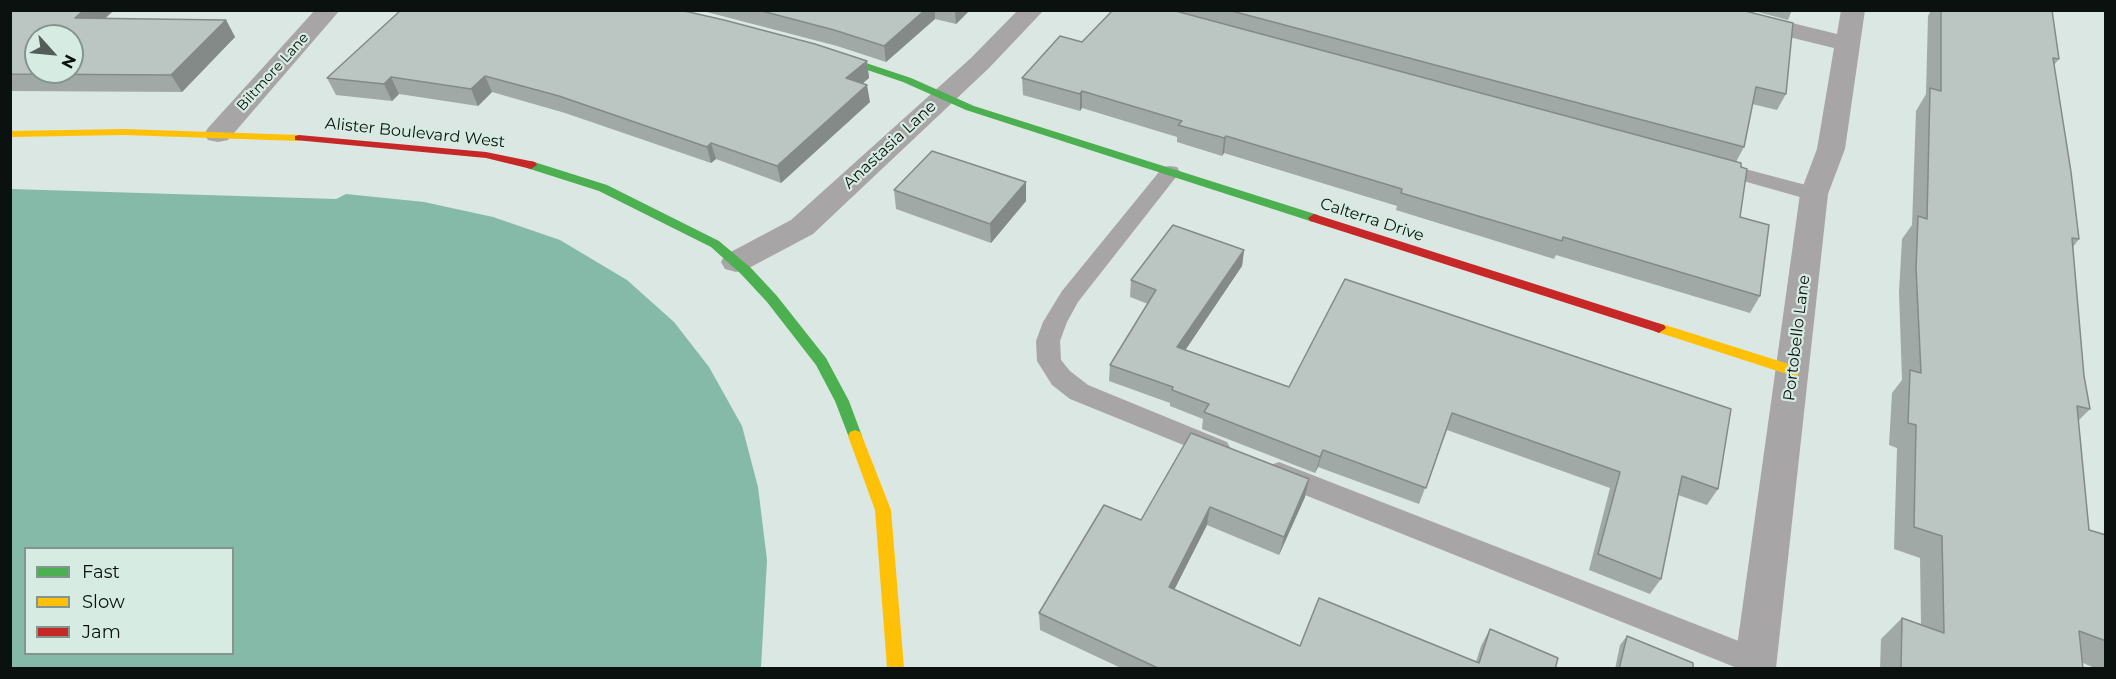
<!DOCTYPE html>
<style>
body{margin:0}
#map{position:relative;width:2116px;height:679px;overflow:hidden;background:#dbe7e2;font-family:Montserrat,sans-serif}
canvas{display:block}
.frame{position:absolute;inset:0;border:12px solid #0a110e;pointer-events:none}
.legend{position:absolute;left:24px;top:547px;width:210px;height:108px;box-sizing:border-box;background:#d6ece3;border:2px solid #84948e;margin:0;padding:8px 10px;list-style:none;font-size:18px;color:#0a110e}
.legend li{display:flex;align-items:center;gap:12px;height:30px}
.legend b{width:30px;border:2px solid #84948e}
.north{position:absolute;left:24px;top:24px;width:60px;height:60px;box-sizing:border-box;background:#d6ece3;border:2px solid #84948e;border-radius:50%;rotate:117deg;font-size:16px;font-weight:700;line-height:24px;text-align:center;color:#0a110e}
.north::after{content:'';display:block;margin:auto;width:21px;height:27px;background:#535c58;clip-path:polygon(50% 0,100% 100%,50% 72%,0 100%)}
</style>
<div id="map">
<canvas width="2116" height="679"></canvas>
<div class="frame"></div>
<ul class="legend">
<li><b style="height:8px;background:#4caf50"></b>Fast</li>
<li><b style="height:8px;background:#ffc107"></b>Slow</li>
<li><b style="height:8px;background:#c62828"></b>Jam</li>
</ul>
<div class="north">N</div>
</div>
<script>
const ctx = document.querySelector('canvas').getContext('2d');
ctx.lineJoin = 'round';
function paint(path, color) {
  ctx.fillStyle = color;
  ctx.fill(path, 'evenodd');
}
function shape(rows) {
  const path = new Path2D();
  for (const r of rows) {
    path.moveTo(r[0], r[1]);
    for (let i = 2; i < r.length; i += 2) path.lineTo(r[i], r[i + 1]);
  }
  return path;
}
function stroke(path, color, width, dash) {
  ctx.strokeStyle = color;
  ctx.lineWidth = width;
  ctx.lineCap = dash ? 'butt' : 'round';
  ctx.setLineDash(dash || []);
  ctx.stroke(path);
}
function drawText(font, color, halo, rows, align = 'center') {
  ctx.font = font + ' Montserrat,sans-serif';
  ctx.lineWidth = 4.5;
  ctx.setLineDash([]);
  ctx.textBaseline = 'middle';
  ctx.strokeStyle = halo;
  ctx.fillStyle = color;
  for (const [text, x, y, turn = 0] of rows) {
    ctx.save();
    ctx.translate(x, y);
    ctx.rotate((+turn || 0) * Math.PI / 180);
    ctx.textAlign = isNaN(turn) ? turn : align;
    if (halo) ctx.strokeText(text, 0, 0);
    ctx.fillText(text, 0, 0);
    ctx.restore();
  }
}
const water = shape([
 [11,189,336,199,346,194,424,202,493,217,560,240,627,280,674,322,709,367,742,426,758,487,767,560,761,668,11,668],
 [26,548,232,548,232,654,26,654]
]);
const lane = shape([
 [1715,161,1821,189,1825,194,1821,199,1814,201,1708,171,1705,167,1708,163,1715,161],
 [1170,166,1177,167,1180,172,1078,302,1067,322,1060,341,1061,360,1070,371,1088,385,1227,442,1231,449,1227,456,1218,459,1070,399,1052,385,1037,361,1036,341,1043,322,1062,291,1163,167,1170,166],
 [1279,462,1767,652,1771,662,1768,668,1737,668,1270,481,1266,473,1270,465,1279,462]
]);
const street = shape([
 [315,10,340,10,228,140,218,142,208,140,204,134,208,128,315,10],
 [1018,10,1044,10,989,68,813,234,747,269,736,272,725,269,721,262,725,255,791,220,971,58,1018,10],
 [1695,10,1739,10,1837,34,1841,10,1865,10,1845,149,1828,194,1776,668,1734,668,1800,194,1817,149,1834,48,1699,15,1695,10]
]);
const fast = shape([
 [824,49,911,78,974,106,1318,215,1320,218,1314,222,1310,221,966,110,903,82,820,54,819,52,824,49],
 [531,161,607,185,719,241,751,268,777,296,826,358,849,401,862,436,860,440,850,440,835,401,816,365,767,302,741,274,711,247,599,191,527,168,525,165,527,162,531,161]
]);
const slow = shape([
 [124,129,299,135,305,138,299,141,124,135,10,137,10,131,124,129],
 [1659,323,1798,367,1800,371,1798,375,1793,376,1654,331,1652,328,1659,323],
 [855,430,860,432,862,436,891,510,904,668,887,668,875,510,848,436,850,432,855,430]
]);
const jam = shape([
 [299,135,486,152,535,162,537,165,531,169,486,158,295,140,295,136,299,135],
 [1314,214,1664,325,1666,328,1659,333,1654,331,1310,221,1308,218,1314,214]
]);
const wall = shape([
 [10,10,114,10,105,19,226,20,235,37,182,92,10,91],
 [699,10,970,10,956,24,935,19,886,62,837,46],
 [1113,10,1741,10,1786,94,1777,110,1752,104,1744,147,1736,162,1741,167,1740,217,1760,296,1750,313,1556,255,1554,259,1396,210,1397,206,1224,153,1222,156,1177,142,1177,137,1082,108,1080,111,1023,95,1022,78,1082,42],
 [1750,10,1792,10,1788,20],
 [1931,10,2052,10,2059,59,2054,65,2079,239,2073,247,2084,376,2090,409,2078,421,2089,530,2106,535,2106,669,2097,669,2083,663,2083,669,1880,669,1881,639,1902,618,1921,624,1920,558,1894,549,1897,448,1889,445,1892,393,1902,380,1899,292,1902,239,1912,225,1916,111,1926,94,1928,16],
 [867,61,869,78,862,83,870,102,781,183,716,159,711,163,565,113,492,92,478,106,399,94,392,101,336,95,327,78],
 [894,190,1026,201,991,243,896,209],
 [1244,250,1242,266,1185,350,1289,387,1345,279,1718,489,1707,505,1678,495,1661,579,1650,594,1589,570,1610,488,1447,430,1419,504,1318,467,1315,473,1202,429,1203,419,1170,406,1170,403,1109,381,1110,365,1148,304,1130,297,1131,280],
 [1191,433,1305,497,1279,555,1207,525,1174,590,1300,646,1476,662,1481,646,1490,629,1555,669,1123,669,1040,630,1039,613,1141,520],
 [1627,636,1693,669,1615,669,1620,645]
]);
const shadedWall = shape([
 [84,10,114,10,86,35,75,18],
 [925,10,935,10,935,19,886,62,884,46],
 [955,10,970,10,956,24],
 [226,20,235,37,182,92,171,75],
 [867,61,869,78,849,95,846,78],
 [485,76,492,92,478,106,471,89],
 [391,77,399,94,392,101,384,84],
 [867,85,870,102,781,183,777,166],
 [1082,91,1082,108,1080,111,1080,94],
 [1226,136,1224,153,1222,156,1224,138],
 [711,143,716,159,711,163,707,147],
 [1026,182,1026,201,991,243,990,224],
 [1244,250,1242,266,1176,364,1177,347],
 [1323,450,1318,467,1315,473,1320,457],
 [1309,479,1305,497,1279,555,1284,537],
 [1210,507,1207,525,1167,604,1169,587]
]);
const building = shape([
 [10,10,84,10,75,18,226,20,171,75,10,74,10,10],
 [36,36,72,36,72,72,36,72,36,36],
 [401,10,680,10,724,20,815,44,867,61,846,78,867,85,777,166,711,143,707,147,559,96,485,76,471,89,391,77,384,84,327,78,401,10],
 [758,10,925,10,884,46,834,30,758,10],
 [1113,10,1172,10,1741,163,1741,167,1747,169,1740,217,1769,225,1760,296,1563,237,1562,241,1401,193,1402,189,1226,136,1224,138,1178,125,1182,121,1082,91,1080,94,1022,78,1060,36,1082,42,1113,10],
 [1228,10,1741,10,1793,23,1786,94,1756,87,1744,147,1228,10],
 [1941,10,2052,10,2059,59,2053,58,2071,172,2079,239,2072,238,2084,376,2090,409,2077,406,2089,530,2106,535,2106,641,2079,631,2083,669,1901,669,1902,618,1944,633,1942,536,1914,527,1916,425,1908,423,1910,370,1921,373,1916,268,1918,216,1927,219,1930,88,1941,91,1941,10],
 [932,151,1026,182,990,224,894,190,932,151],
 [1173,225,1244,250,1177,347,1289,387,1345,279,1731,409,1718,489,1682,476,1661,579,1598,554,1620,472,1452,413,1426,488,1323,450,1320,457,1204,412,1209,404,1172,390,1173,387,1110,365,1156,290,1131,280,1173,225],
 [1191,433,1309,479,1284,537,1210,507,1169,587,1300,646,1319,598,1479,663,1490,629,1558,658,1555,669,1160,669,1039,613,1104,505,1141,520,1191,433],
 [1627,636,1693,663,1693,669,1619,669,1627,636]
]);
const farStreetnames = [
 ["Biltmore Lane",273,72,-48]
];
const streetNames = [
 ["Alister Boulevard West",415,133,6],
 ["Anastasia Lane",890,145,-43],
 ["Calterra Drive",1372,220,18],
 ["Portobello Lane",1797,338,-83]
];
paint(water, '#85baa8');
paint(lane, '#a8a5a6');
paint(street, '#a8a5a6');
paint(fast, '#4caf50');
paint(slow, '#ffc107');
paint(jam, '#c62828');
paint(wall, '#a1a9a6');
paint(shadedWall, '#838a87');
paint(building, '#bbc5c1');
stroke(building, '#838a87', 1.5);
drawText('14px', '#0a110e', '#d6ece3', farStreetnames);
drawText('16px', '#0a110e', '#d6ece3', streetNames);
</script>
